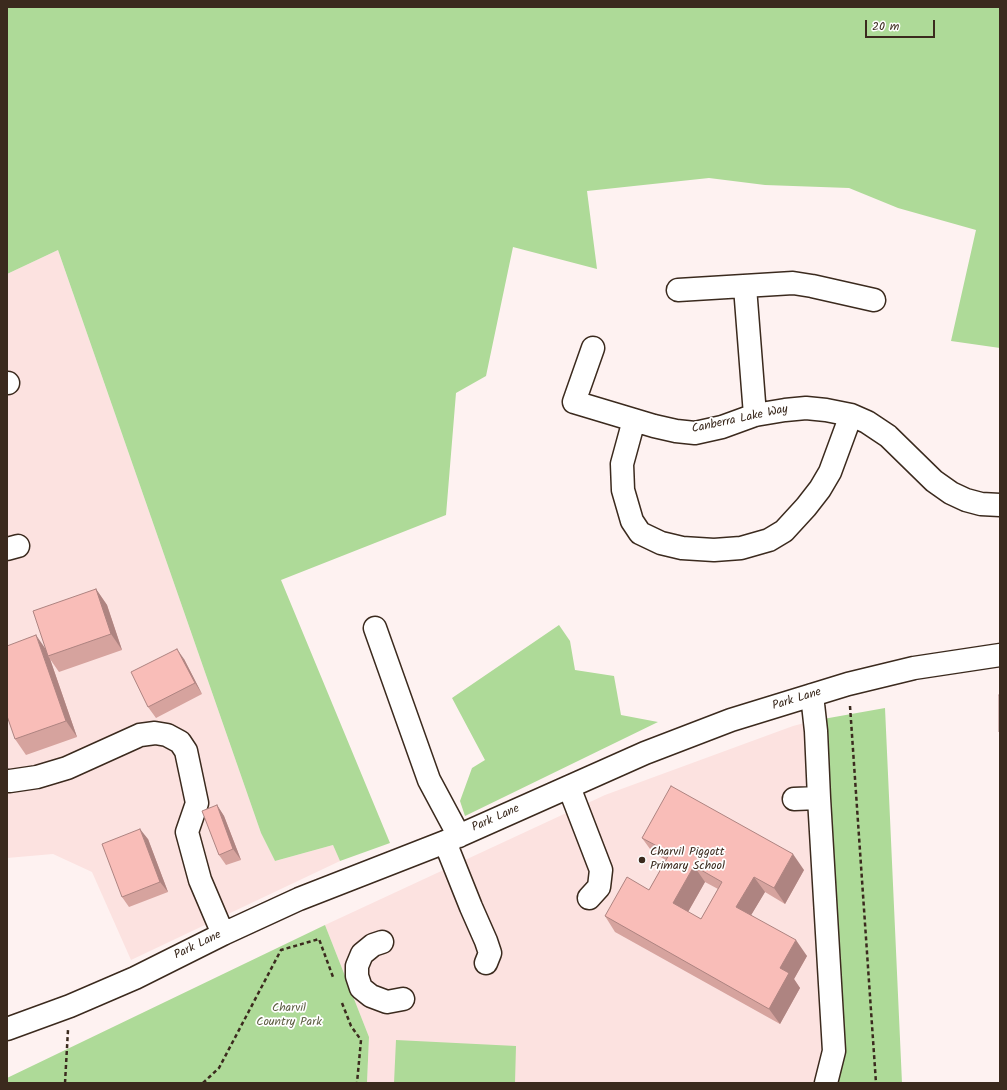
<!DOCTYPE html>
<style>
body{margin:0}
#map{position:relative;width:1007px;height:1090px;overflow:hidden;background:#fef2f1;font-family:Kalam,sans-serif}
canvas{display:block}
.frame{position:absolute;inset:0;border:8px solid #3b2a1e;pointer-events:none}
.scale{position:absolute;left:865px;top:20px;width:70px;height:18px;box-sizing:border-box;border:2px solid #3b2a1e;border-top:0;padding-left:5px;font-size:12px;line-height:14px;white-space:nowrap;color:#3b2a1e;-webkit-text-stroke:3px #fff;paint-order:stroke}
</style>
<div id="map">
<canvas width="1007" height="1090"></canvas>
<div class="frame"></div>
<div class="scale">20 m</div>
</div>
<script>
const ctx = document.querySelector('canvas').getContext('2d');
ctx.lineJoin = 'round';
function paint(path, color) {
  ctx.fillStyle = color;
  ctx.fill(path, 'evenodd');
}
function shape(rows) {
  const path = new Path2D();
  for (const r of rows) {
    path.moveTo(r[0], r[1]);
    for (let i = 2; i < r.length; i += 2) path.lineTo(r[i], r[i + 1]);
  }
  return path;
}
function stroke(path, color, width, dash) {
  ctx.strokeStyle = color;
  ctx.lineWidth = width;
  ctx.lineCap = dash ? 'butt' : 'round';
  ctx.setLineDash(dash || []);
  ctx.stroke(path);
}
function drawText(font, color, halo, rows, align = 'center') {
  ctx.font = font + ' Kalam,sans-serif';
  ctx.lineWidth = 3.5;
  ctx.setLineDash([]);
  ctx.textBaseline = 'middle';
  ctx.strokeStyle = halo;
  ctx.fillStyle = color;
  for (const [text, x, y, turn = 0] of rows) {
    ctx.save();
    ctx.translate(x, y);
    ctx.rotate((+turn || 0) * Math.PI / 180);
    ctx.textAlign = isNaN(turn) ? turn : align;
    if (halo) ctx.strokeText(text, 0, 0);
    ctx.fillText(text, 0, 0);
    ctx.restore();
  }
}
const built = shape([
 [58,250,261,833,275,861,333,845,340,861,131,960,92,872,53,854,7,858,7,274],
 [812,721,828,1051,819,1083,367,1083,369,1037,325,925,605,795,793,726]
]);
const green = shape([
 [7,7,1000,7,1000,348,951,341,976,230,898,208,849,188,765,185,709,178,587,191,597,269,513,247,486,376,456,393,446,515,281,580,390,843,340,861,333,845,275,861,261,833,58,250,7,274],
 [559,625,570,641,575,670,614,676,621,715,658,722,465,816,460,801,472,768,485,760,452,698],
 [885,708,902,1083,819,1083,828,1051,812,721],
 [325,925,369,1037,367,1083,7,1083,7,1078],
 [396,1040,516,1046,515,1083,394,1083]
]);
const path = shape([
 [850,706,876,1083],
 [342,1003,351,1026,361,1040,357,1083],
 [65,1083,68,1030],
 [203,1083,219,1068,281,950,319,939,333,977]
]);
const minor = shape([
 [745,287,755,415],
 [678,290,793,283,812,286,874,300],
 [593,348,574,402,654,426,676,431,695,433,722,427,755,415,785,410,806,408,826,410,851,415,867,422,888,436,934,481,951,493,966,500,981,504,1000,505],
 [7,383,8,383],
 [634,420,622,464,623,490,632,521,640,533,661,543,682,548,714,550,741,548,769,540,784,531,806,507,820,489,830,472,851,415],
 [7,549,18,546],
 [375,628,429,780,459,836],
 [812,695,816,731,819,798,834,1051,826,1083],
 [7,781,10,781,37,777,67,768,140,735,155,733,167,735,180,742,186,751,197,803,187,832,200,880,223,934],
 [569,787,601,870,599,887,589,898],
 [794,799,819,798],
 [445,842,471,907,486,941,490,953,486,963],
 [382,942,373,945,362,954,357,966,357,976,361,988,371,996,387,1002,403,999],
 [7,1029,70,1006,135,978,223,934,299,899,445,842,645,753,731,720,848,684,914,668,1000,655]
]);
const wall = shape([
 [96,589,107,605,122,650,59,672,50,659,77,737,26,755,15,739,46,648],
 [184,659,202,694,156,718,148,707],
 [217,805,224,816,241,860,226,865,219,855],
 [642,838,804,870,785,904,765,892,751,915,807,956,794,979,800,988,780,1024,615,932,605,916,649,890,666,860,653,853],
 [705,882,718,889,701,919,688,912],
 [148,839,168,892,129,907,122,897]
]);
const shadedWall = shape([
 [96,589,107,605,122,650,111,634],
 [36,635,47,651,48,656,50,659,77,737,66,721],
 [177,649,184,659,202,694,195,683],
 [217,805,224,816,241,860,233,849],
 [140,829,148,839,168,892,160,882],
 [793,854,804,870,785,904,774,888],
 [694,866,705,882,684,919,673,903],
 [754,877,765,892,747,922,736,907],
 [796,940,807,956,794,979,800,988,780,1024,769,1009,780,968]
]);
const building = shape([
 [96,589,111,634,48,656,33,611,96,589],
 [36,635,66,721,15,739,7,716,7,646,36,635],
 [177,649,195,683,148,707,131,672,177,649],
 [999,695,1000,695,1000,732,999,732,999,695],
 [671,786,793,854,774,888,754,877,736,907,796,940,780,968,789,973,769,1009,605,916,627,877,649,890,670,853,642,838,671,786],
 [694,866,722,882,701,919,673,903,694,866],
 [217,805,233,849,219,855,202,811,217,805],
 [140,829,160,882,122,897,102,844,140,829]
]);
const markers = [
 [642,860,4,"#3b2a1e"]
];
const streetNames = [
 ["Canberra Lake Way",740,420,-12],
 ["Park Lane",797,700,-17],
 ["Park Lane",496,819,-24],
 ["Park Lane",198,946,-26]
];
const poiNames = [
 ["Charvil Piggott",650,853],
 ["Primary School",650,867]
];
const parkNames = [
 ["Charvil",289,1009],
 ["Country Park",289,1023]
];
paint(built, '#fce2e0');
paint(green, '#aeda98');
stroke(minor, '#3b2a1e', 25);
stroke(path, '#3b2a1e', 2.5, [4, 3]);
stroke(minor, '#fff', 22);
paint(wall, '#d6a39e');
paint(shadedWall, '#ae8481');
paint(building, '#f9bdb8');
stroke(building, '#ae8481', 1);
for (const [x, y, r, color] of markers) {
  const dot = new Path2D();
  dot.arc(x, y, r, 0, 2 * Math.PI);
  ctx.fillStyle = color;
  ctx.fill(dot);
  stroke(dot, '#fff', 1.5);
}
drawText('12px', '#3b2a1e', '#fff', streetNames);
drawText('12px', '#3b2a1e', '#fff', poiNames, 'left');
drawText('12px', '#5e5f43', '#fff', parkNames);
</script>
